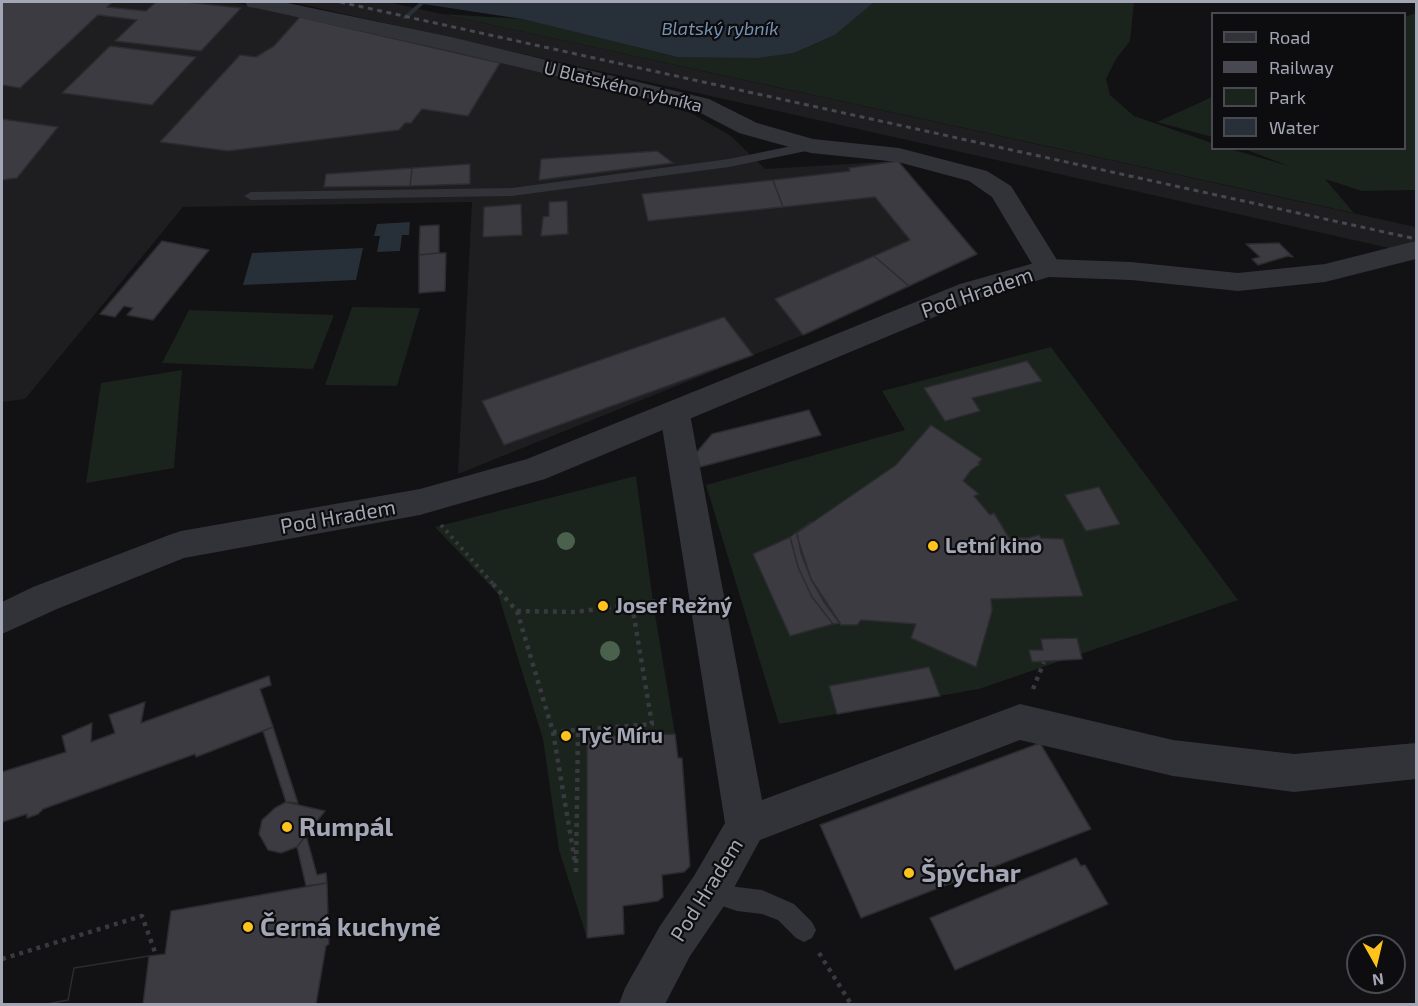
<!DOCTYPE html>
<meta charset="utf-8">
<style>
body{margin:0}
#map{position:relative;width:1418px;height:1006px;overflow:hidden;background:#121113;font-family:"Exo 2",sans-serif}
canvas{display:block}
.frame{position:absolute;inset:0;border:3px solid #a2a6b5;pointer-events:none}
.legend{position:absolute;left:1211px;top:12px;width:195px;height:138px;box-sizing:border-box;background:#0d0c0e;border:2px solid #494a51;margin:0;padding:8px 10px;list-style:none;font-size:18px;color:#a2a6b5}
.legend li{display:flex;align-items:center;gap:12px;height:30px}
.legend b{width:30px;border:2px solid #494a51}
.north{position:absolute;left:1346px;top:934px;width:60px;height:60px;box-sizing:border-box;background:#0d0c0e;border:2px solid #494a51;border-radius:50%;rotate:172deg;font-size:16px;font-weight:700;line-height:24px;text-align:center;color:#a2a6b5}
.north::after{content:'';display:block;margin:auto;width:21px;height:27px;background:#ffc31e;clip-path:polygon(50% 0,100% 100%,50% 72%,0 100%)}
</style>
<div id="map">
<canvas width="1418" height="1006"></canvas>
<div class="frame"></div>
<ul class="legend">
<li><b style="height:8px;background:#323338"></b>Road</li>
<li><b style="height:8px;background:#474850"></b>Railway</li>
<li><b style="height:16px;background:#1b231d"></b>Park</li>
<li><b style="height:16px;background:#272f38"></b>Water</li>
</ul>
<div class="north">N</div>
</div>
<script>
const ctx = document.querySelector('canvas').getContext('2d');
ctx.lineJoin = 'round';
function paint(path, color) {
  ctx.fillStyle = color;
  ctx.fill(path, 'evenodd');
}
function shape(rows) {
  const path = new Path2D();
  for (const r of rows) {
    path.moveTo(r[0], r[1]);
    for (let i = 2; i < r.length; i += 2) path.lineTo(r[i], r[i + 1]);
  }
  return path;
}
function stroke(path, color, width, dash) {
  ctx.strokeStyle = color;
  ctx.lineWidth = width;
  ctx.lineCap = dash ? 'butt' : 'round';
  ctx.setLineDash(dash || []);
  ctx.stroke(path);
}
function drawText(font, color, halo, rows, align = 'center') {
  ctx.font = font + ' "Exo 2",sans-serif';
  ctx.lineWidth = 4.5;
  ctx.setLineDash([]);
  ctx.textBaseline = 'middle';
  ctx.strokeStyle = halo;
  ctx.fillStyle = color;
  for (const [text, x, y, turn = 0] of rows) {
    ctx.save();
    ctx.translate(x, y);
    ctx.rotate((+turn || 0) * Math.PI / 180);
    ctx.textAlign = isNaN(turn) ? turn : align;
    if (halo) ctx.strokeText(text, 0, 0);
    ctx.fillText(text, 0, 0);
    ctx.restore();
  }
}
const built = shape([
 [2,2,229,2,277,10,504,62,691,113,731,136,765,169,898,161,977,254,803,335,458,474,472,202,183,207,25,399,2,402],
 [291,2,387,2,1416,227,1416,254]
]);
const green = shape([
 [873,2,1134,2,1130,41,1116,59,1106,79,1110,95,1134,116,1212,143,1212,148,1230,149,1289,166,1244,149,1404,148,1405,17,1416,13,1416,190,1362,191,1325,179,1354,213,442,14,522,19,677,57,794,53,835,35],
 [1212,97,1212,137,1157,122],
 [352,307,420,308,397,386,325,385],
 [189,310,334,315,313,369,162,363],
 [1051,347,1238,600,979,689,779,724,706,485,905,430,882,391],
 [182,370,174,468,86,483,101,383],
 [636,476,653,602,675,734,587,738,587,938,559,850,543,739,498,594,435,527]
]);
const water = shape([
 [410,2,874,2,835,35,794,53,757,58,677,57,522,19],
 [410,222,409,235,402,235,400,251,377,252,380,236,374,236,377,224],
 [363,248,356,280,243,285,252,253]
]);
const stream = shape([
 [420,2,426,2,407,19,403,19,403,17,420,2]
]);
const building = shape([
 [2,2,113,2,107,7,146,11,156,2,186,2,241,8,201,51,115,41,137,20,98,15,20,88,2,85,2,2],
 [300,17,500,63,468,116,422,109,411,123,405,123,399,130,228,151,160,142,240,55,256,57,274,46,300,17],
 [110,46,196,57,152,105,62,93,110,46],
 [2,119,58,127,17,178,2,180,2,119],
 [657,151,673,163,539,180,541,159,657,151],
 [898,161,977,254,909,286,874,256,910,240,875,197,783,207,773,180,850,171,849,168,898,161],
 [470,164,470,184,410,186,412,168,470,164],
 [412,168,410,186,324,187,326,174,412,168],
 [773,180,783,207,648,221,642,194,773,180],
 [567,201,568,234,541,236,543,217,549,216,549,202,567,201],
 [521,204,522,235,483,237,484,207,521,204],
 [439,225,439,253,419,255,420,226,439,225],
 [162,241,209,250,153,320,127,315,133,308,124,306,115,317,100,314,162,241],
 [1279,243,1293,257,1288,256,1258,265,1252,259,1260,257,1246,244,1279,243],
 [439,253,446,253,445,291,419,293,419,255,439,253],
 [874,256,909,286,803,335,775,299,874,256],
 [724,317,753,355,504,445,482,401,724,317],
 [1027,361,1042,381,972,398,980,411,945,421,924,388,1027,361],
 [809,410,821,435,700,467,696,453,712,434,809,410],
 [931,425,982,459,978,463,980,464,971,470,963,481,979,494,974,496,990,515,994,513,1009,538,1028,538,1039,535,1041,538,1063,539,1083,596,991,599,992,611,976,667,911,638,916,624,861,620,857,625,841,625,824,602,811,579,797,536,797,533,896,465,931,425],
 [1099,487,1120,524,1086,531,1065,495,1099,487],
 [811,522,797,533,801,553,811,579,840,623,833,624,812,597,798,567,790,537,811,522],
 [790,537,798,567,812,597,833,624,790,636,753,554,790,537],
 [1077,638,1082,659,1032,662,1029,650,1043,650,1041,639,1077,638],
 [929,667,940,696,837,714,829,686,929,667],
 [269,676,271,685,260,689,273,727,196,757,195,754,43,809,38,814,27,818,27,814,2,822,2,772,66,752,62,736,92,723,91,742,115,733,109,715,145,702,141,723,269,676],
 [273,727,298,803,286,802,263,731,273,727],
 [675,734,678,758,682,758,690,866,684,872,662,875,663,897,658,901,623,906,624,934,587,938,587,737,675,734],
 [1040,743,1091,829,861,918,820,825,1040,743],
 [286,802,325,811,297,847,281,853,268,850,259,834,262,820,275,808,286,802],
 [306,835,317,875,326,873,327,883,306,886,297,847,306,835],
 [1076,858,1081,866,1085,865,1108,904,955,970,930,918,1076,858],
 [327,883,329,944,326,946,316,1004,143,1004,149,956,165,954,171,911,327,883],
 [149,956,143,1004,47,1004,68,1000,74,968,149,956],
 [149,956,143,1004,47,1004,68,1000,74,968,149,956]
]);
const pathFar1 = shape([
 [441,525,494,585]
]);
const path = shape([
 [493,584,517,611,575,612,673,599],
 [517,611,553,732,652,724,632,605],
 [1033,689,1044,662],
 [553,732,575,862],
 [576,872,578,730],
 [819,953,851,1004],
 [2,959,142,916,156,955]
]);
const service = shape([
 [811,142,816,143,818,146,816,149,729,167,512,196,251,200,244,196,251,192,512,188,729,159,811,142],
 [709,880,737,887,762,890,794,904,812,922,816,930,812,938,804,942,796,938,778,920,762,914,737,911,701,899,698,891,701,883,709,880]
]);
const minor = shape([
 [245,2,283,2,451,37,709,99,757,123,813,139,899,148,987,171,1011,186,1062,268,1058,274,1048,277,1038,274,992,197,969,181,898,162,811,153,739,133,693,109,451,51,256,8,248,7,245,2],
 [675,402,686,406,690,414,762,800,1020,704,1173,740,1294,754,1416,743,1416,779,1294,792,1173,776,1020,740,760,840,724,906,690,956,665,1004,619,1004,625,988,660,926,694,876,725,823,660,414,664,406,675,402]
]);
const tertiary = shape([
 [1416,241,1416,259,1325,282,1238,291,1131,280,1049,277,980,298,545,479,420,515,184,558,57,609,2,634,2,602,33,587,169,535,181,531,420,489,527,459,960,284,1038,262,1048,259,1131,262,1238,273,1325,264,1416,241]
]);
const rail = shape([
 [340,2,1416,239]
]);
const trees = [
 [566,541,9],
 [610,651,10]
];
const markers = [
 [933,546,6,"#ffc31e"],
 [603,606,6,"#ffc31e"],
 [566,736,6,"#ffc31e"],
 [287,827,6,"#ffc31e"],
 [909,873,6,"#ffc31e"],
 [248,927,6,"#ffc31e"]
];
const farWaternames = [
 ["Blatský rybník",720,29]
];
const farStreetnames = [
 ["U Blatského rybníka",623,87,14]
];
const streetNames = [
 ["Pod Hradem",977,293,-19],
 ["Pod Hradem",338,517,-10],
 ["Pod Hradem",707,890,-58]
];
const poiNames = [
 ["Letní kino",945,546],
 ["Josef Režný",615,606],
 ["Tyč Míru",578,736]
];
const nearPoinames = [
 ["Rumpál",299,827],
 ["Špýchar",921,873],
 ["Černá kuchyně",260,927]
];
paint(built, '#1e1d20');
paint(green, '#1b231d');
paint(water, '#272f38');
paint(stream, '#272f38');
paint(building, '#3c3b41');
stroke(building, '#2c2b2f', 1.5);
stroke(pathFar1, '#383a40', 4, [3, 4.5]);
stroke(path, '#383a40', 4.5, [4, 5]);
paint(service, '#323338');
paint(minor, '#323338');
paint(tertiary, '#323338');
stroke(rail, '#474850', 3, [5, 4.5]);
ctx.fillStyle = '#4a614d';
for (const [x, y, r] of trees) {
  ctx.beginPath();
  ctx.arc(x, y, r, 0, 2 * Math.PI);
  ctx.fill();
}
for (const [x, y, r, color] of markers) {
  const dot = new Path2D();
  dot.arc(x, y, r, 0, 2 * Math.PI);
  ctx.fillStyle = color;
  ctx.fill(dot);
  stroke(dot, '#0d0c0e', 2);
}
drawText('italic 18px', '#7592b4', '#0d0c0e', farWaternames);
drawText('18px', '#a2a6b5', '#0d0c0e', farStreetnames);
drawText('21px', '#a2a6b5', '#0d0c0e', streetNames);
drawText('bold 21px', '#a2a6b5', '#0d0c0e', poiNames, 'left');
drawText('bold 26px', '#a2a6b5', '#0d0c0e', nearPoinames, 'left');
</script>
